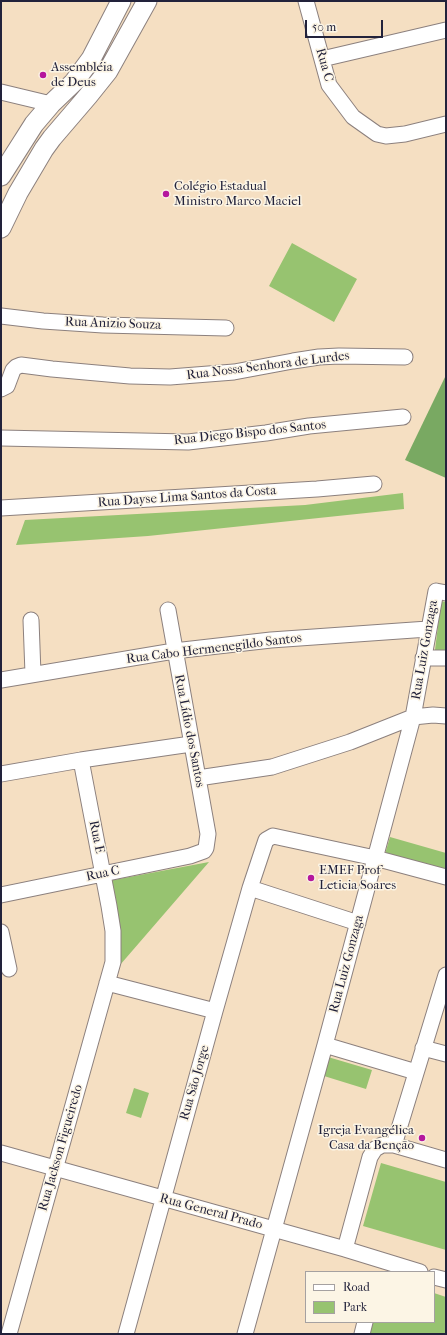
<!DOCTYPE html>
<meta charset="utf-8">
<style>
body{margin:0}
#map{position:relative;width:447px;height:1335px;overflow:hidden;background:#f5dfc2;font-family:"IM FELL French Canon",serif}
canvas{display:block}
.frame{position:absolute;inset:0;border:2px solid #22223b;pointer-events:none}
.legend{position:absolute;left:305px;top:1271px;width:130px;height:52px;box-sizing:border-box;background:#fcf5e5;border:1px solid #a5a1a1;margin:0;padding:5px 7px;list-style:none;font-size:12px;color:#22223b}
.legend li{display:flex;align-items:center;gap:8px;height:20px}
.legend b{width:20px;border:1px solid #a5a1a1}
.scale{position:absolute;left:305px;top:20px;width:78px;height:18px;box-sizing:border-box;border:2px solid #22223b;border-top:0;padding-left:5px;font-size:12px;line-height:14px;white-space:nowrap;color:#22223b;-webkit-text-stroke:3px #fcf5e5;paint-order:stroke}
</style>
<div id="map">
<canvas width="447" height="1335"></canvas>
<div class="frame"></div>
<ul class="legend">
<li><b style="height:5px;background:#fff"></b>Road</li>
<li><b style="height:11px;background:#97c370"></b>Park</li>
</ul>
<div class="scale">50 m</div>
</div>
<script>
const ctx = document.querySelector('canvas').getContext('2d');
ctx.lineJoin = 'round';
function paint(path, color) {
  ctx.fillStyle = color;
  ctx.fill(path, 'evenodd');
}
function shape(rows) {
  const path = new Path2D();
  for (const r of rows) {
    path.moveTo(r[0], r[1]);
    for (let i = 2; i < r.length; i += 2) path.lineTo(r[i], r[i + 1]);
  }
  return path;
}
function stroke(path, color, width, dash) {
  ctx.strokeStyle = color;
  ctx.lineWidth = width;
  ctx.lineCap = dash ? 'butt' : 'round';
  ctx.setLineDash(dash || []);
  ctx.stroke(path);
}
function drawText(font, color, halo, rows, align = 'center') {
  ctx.font = font + ' "IM FELL French Canon",serif';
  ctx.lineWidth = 3;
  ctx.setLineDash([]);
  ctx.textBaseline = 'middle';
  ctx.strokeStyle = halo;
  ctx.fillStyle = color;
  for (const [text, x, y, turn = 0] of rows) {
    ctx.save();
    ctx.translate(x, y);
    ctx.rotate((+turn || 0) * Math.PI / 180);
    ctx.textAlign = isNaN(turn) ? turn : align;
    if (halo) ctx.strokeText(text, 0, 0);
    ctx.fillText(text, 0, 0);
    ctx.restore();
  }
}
const green = shape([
 [292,243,357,279,334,322,269,286],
 [403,493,404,509,148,536,16,545,25,520,305,505],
 [441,601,446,602,446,650,435,650],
 [390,837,446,853,446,872,385,854],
 [209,862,120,965,108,881],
 [328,1057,372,1070,366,1089,324,1076],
 [134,1088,149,1093,141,1118,126,1113],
 [381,1163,446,1182,446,1250,363,1226],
 [434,1293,446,1297,446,1334,369,1334,373,1322,434,1322]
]);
const forest = shape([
 [446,375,446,478,405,460]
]);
const minor = shape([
 [306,1,329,85,353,117,377,134,386,136,405,134,446,124],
 [322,59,446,30],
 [1,92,51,104],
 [1,316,43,321,103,325,226,328],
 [1,389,7,386,13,370,16,367,21,365,52,369,130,376,170,377,234,372,293,361,319,357,339,356,405,357],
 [1,438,188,442,266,433,309,426,403,417],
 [1,508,317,489,374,484],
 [31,620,33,674],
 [423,658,446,658],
 [1,680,174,651,271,640,428,629],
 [1,774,81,760,191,744],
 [198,778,272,767,350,742,413,717,433,715,446,716],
 [250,888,358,923],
 [1,895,190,856,204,851,206,848,208,834,168,610],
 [1,932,9,969],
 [107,983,215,1011],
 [325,1045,416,1072],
 [423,1048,446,1054],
 [394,1145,446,975],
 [1,1153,345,1249,420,1272],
 [345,1249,370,1157,375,1149,382,1145,394,1145,446,1160],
 [434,1277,446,1280],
 [9,1334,113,962,113,931,109,906,81,760],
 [126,1334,215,1011,250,888,266,840,273,836,375,858,446,877],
 [245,1334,325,1045,413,717,436,591,446,593],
 [362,1334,365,1322]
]);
const major = shape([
 [1,176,34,124,51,104,74,82,91,59,121,1],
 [1,228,18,193,44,149,52,138,88,96,108,71,147,1]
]);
const markers = [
 [43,75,4,"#b5179e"],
 [166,194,4,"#b5179e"],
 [311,878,4,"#b5179e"],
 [422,1138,4,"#b5179e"]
];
const streetNames = [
 ["Rua C",324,65,74],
 ["Rua Anizio Souza",113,324,2],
 ["Rua Nossa Senhora de Lurdes",268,366,-7],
 ["Rua Diego Bispo dos Santos",250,433,-6],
 ["Rua Dayse Lima Santos da Costa",187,497,-4],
 ["Rua Cabo Hermenegildo Santos",214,649,-7],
 ["Rua Luiz Gonzaga",425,650,-80],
 ["Rua Lídio dos Santos",189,731,79],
 ["Rua E",96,837,78],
 ["Rua C",103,874,-12],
 ["Rua Luiz Gonzaga",347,964,-75],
 ["Rua São Jorge",195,1083,-74],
 ["Rua Jackson Figueiredo",61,1148,-74],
 ["Rua General Prado",211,1212,15]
];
const poiNames = [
 ["Assembléia",51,68],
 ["de Deus",51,83],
 ["Colégio Estadual",174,187],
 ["Ministro Marco Maciel",174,202],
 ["EMEF Prof",319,871],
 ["Leticia Soares",319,886],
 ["Igreja Evangélica",414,1131,"right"],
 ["Casa da Benção",414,1146,"right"]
];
paint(green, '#97c370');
paint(forest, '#79a962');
stroke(minor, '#8c807e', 17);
stroke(major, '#8c807e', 21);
stroke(minor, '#fff', 15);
stroke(major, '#fff', 19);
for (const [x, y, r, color] of markers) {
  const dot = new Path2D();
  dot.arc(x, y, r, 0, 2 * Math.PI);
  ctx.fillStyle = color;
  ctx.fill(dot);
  stroke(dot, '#fcf5e5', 1.5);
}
drawText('13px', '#22223b', '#fcf5e5', streetNames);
drawText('13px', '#22223b', '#fcf5e5', poiNames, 'left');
</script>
